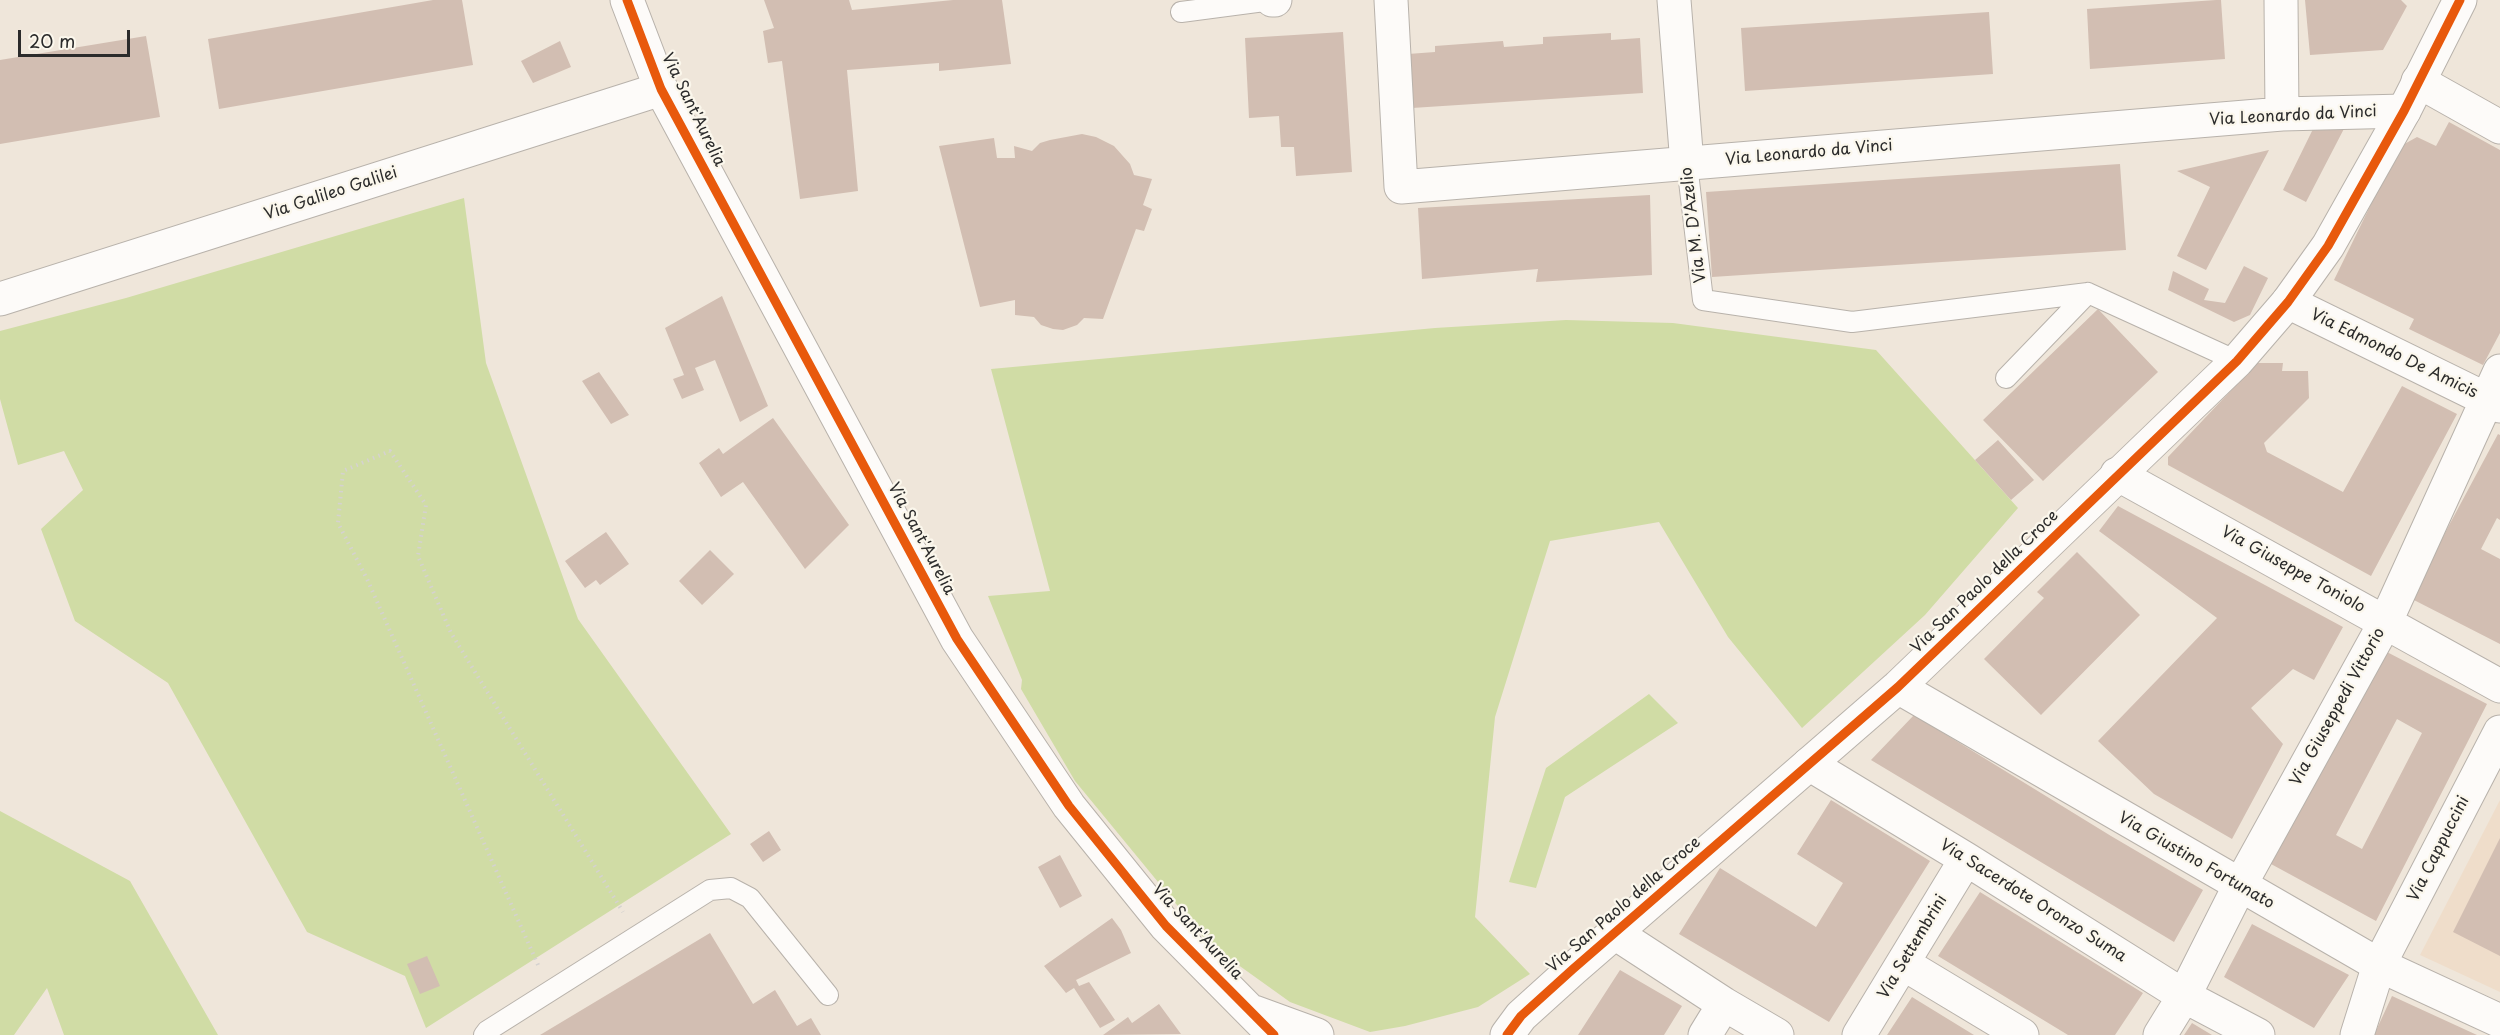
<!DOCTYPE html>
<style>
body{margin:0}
#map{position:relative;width:2500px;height:1035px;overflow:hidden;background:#efe6da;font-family:"Playpen Sans",sans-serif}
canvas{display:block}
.scale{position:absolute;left:18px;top:30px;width:112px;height:27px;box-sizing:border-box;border:3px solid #2b2b2b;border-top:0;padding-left:8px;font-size:18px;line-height:21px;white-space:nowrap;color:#2b2b2b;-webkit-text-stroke:4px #fbf7ec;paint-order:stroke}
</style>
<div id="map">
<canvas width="2500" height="1035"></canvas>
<div class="scale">20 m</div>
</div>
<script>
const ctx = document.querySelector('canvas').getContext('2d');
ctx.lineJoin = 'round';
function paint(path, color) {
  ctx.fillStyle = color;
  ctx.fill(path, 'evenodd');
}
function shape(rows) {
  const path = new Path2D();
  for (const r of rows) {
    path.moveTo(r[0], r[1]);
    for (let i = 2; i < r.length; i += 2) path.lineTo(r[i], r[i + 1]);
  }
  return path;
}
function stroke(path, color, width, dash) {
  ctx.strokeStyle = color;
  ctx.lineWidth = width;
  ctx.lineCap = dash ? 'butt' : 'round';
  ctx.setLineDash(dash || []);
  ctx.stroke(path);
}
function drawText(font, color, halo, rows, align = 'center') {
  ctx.font = font + ' "Playpen Sans",sans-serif';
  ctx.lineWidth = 4.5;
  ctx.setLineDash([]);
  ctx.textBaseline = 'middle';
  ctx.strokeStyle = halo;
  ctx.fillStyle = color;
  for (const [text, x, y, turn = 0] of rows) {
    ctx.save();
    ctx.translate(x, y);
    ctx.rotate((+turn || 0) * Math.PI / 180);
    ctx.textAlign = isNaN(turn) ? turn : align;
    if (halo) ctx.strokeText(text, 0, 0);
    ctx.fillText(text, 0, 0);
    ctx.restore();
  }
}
const built = shape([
 [2500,800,2500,992,2420,955]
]);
const green = shape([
 [464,198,486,363,578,619,731,834,426,1028,405,976,307,932,168,683,75,621,41,529,83,490,64,451,18,465,0,399,0,331,126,298],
 [1566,320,1673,323,1876,350,2018,508,1925,615,1802,728,1728,637,1659,522,1550,541,1495,717,1475,917,1530,974,1478,1007,1405,1026,1370,1032,1290,1002,1209,944,1075,781,1021,689,1022,680,988,596,1050,591,991,369,1435,328],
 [1649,694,1678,723,1565,797,1536,888,1509,882,1546,768],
 [0,811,130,881,218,1035,64,1035,47,988,14,1035,0,1035]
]);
const building = shape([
 [433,0,462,0,473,65,219,109,208,39],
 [764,0,849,0,852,10,953,0,1002,0,1011,64,939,71,939,63,847,70,858,191,800,199,782,61,768,63,763,31,774,28],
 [2216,0,2221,0,2225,59,2090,69,2087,9],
 [2305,0,2401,0,2407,6,2383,50,2310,55],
 [1989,12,1993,74,1745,91,1741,28],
 [1343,32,1352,172,1296,176,1294,147,1281,147,1279,116,1249,118,1245,38],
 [1611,33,1611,40,1640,38,1643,93,1412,108,1408,54,1435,52,1435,46,1503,41,1504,47,1543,44,1543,37],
 [146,36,160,117,0,144,0,60],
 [560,41,571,67,533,83,521,61],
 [2348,121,2306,202,2283,190,2313,129],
 [2449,122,2500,150,2500,333,2483,365,2409,329,2414,319,2334,280,2399,147,2417,137,2436,146],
 [1082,134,1096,137,1114,146,1130,164,1134,175,1152,179,1143,205,1152,209,1144,231,1136,229,1103,319,1084,318,1077,325,1063,330,1053,329,1041,325,1034,317,1015,315,1015,300,980,307,939,146,994,138,997,158,1015,158,1014,146,1032,151,1040,143,1050,140],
 [2269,150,2206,270,2177,256,2210,187,2177,171],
 [2120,164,2126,250,1712,277,1706,192],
 [1650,195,1652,275,1536,282,1538,269,1422,279,1418,208],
 [2244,266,2268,278,2250,315,2234,322,2168,290,2173,271,2209,289,2204,300,2225,303],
 [722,296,768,406,740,422,715,360,695,368,704,390,682,399,673,379,684,375,665,328],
 [2098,309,2158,372,2043,481,1983,420],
 [2257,363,2283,363,2282,371,2308,371,2309,398,2264,443,2267,452,2343,492,2402,386,2457,414,2371,576,2168,465,2168,457],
 [599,372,629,415,611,424,582,381],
 [773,418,849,525,805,569,743,482,721,497,699,463,719,448,723,454],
 [2498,434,2500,435,2500,520,2497,518,2481,549,2500,559,2500,644,2410,598],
 [1998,440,2034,480,2011,500,1975,460],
 [2118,506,2343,627,2314,680,2293,669,2251,708,2283,744,2232,839,2154,794,2098,741,2217,618,2099,531],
 [606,532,629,564,600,585,596,580,585,588,565,561],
 [710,550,734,574,702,605,679,581],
 [2077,552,2140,615,2041,715,1984,659,2044,598,2037,592],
 [2385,651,2487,704,2376,921,2271,864],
 [2397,719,2422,733,2362,849,2336,835],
 [1914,715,2111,836,2203,890,2174,942,1871,760],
 [1831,800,1930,861,1829,1022,1679,934,1720,868,1816,927,1843,883,1797,854],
 [769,831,781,850,763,862,750,844],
 [2500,838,2500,956,2453,932],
 [1060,855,1082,896,1060,908,1038,867],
 [1980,892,2143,993,2115,1035,2068,1035,1938,956],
 [1112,918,1121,930,1131,953,1076,980,1079,986,1089,982,1115,1020,1100,1028,1074,988,1066,993,1044,966],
 [2252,924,2349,975,2314,1028,2224,977],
 [710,933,753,1004,775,990,797,1026,811,1018,821,1035,540,1035],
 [427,956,440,986,420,994,407,964],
 [1620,970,1682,1006,1664,1035,1578,1035],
 [2392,996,2477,1035,2374,1035],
 [1912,997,1974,1035,1887,1035],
 [1159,1004,1181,1034,1103,1035,1128,1017,1132,1023],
 [2192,1023,2212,1035,2184,1035]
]);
const path = shape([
 [538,965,367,579,338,523,343,471,390,451,426,505,418,556,451,633,623,912]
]);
const service = shape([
 [1181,12,1272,0],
 [1687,164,1703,300,1852,322,2088,293],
 [2006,378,2088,293,2237,361],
 [484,1035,487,1031,710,890,731,888,750,898,828,995]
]);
const minor = shape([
 [1272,0,1275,0],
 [1391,0,1401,187,2282,114,2404,111],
 [1674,0,1687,164],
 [2281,0,2282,114],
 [2418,81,2500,127],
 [0,299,661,89],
 [2288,302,2500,406],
 [2117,474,2500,686],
 [1809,764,1966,859,2184,996,2258,1035],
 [1615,933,1724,1004,1777,1035],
 [1904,964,2022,1035],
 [1705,1035,1724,1004],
 [1859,1035,1966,859],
 [2160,1035,2184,996,2239,887,2386,621,2500,371],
 [2357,1035,2379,965,2500,732]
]);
const tertiary = shape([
 [627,0,661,89,957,639,1069,806,1166,926,1274,1035],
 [1898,687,2379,965,2500,1021],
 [1254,1012,1317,1035],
 [1507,1035,1521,1016,1573,969,1898,687,2237,361,2288,302,2328,246,2404,111,2460,0]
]);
const cycleway = shape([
 [627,0,661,89,957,639,1069,806,1166,926,1274,1035],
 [1507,1035,1521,1016,1573,969,1898,687,2237,361,2288,302,2328,246,2404,111,2460,0]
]);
const streetNames = [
 ["Via Sant'Aurelia",693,110,64],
 ["Via Leonardo da Vinci",2293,116,-3],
 ["Via Leonardo da Vinci",1809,153,-5],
 ["Via Galileo Galilei",331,194,-18],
 ["Via M. D'Azelio",1694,225,-97],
 ["Via Edmondo De Amicis",2394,354,26],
 ["Via Sant'Aurelia",921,539,62],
 ["Via Giuseppe Toniolo",2293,570,29],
 ["Via San Paolo della Croce",1985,582,-44],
 ["Via Giuseppedi Vittorio",2338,707,-61],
 ["Via Cappuccini",2439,849,-63],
 ["Via Giustino Fortunato",2196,861,30],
 ["Via Sacerdote Oronzo Suma",2033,901,32],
 ["Via San Paolo della Croce",1624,905,-41],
 ["Via Sant'Aurelia",1197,932,47],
 ["Via Settembrini",1913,947,-59]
];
paint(built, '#efddca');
paint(green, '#d0dca5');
paint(building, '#d2beb2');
stroke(service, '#b8b2ab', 22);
stroke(minor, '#b8b2ab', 35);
stroke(tertiary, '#b8b2ab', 35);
stroke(path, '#d5d2d0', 4, [1.5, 4.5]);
stroke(service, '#fdfbf9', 20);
stroke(minor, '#fdfbf9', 33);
stroke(tertiary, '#fdfbf9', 33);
stroke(cycleway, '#e8590c', 9);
drawText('16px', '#2b2b2b', '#fbf7ec', streetNames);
</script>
